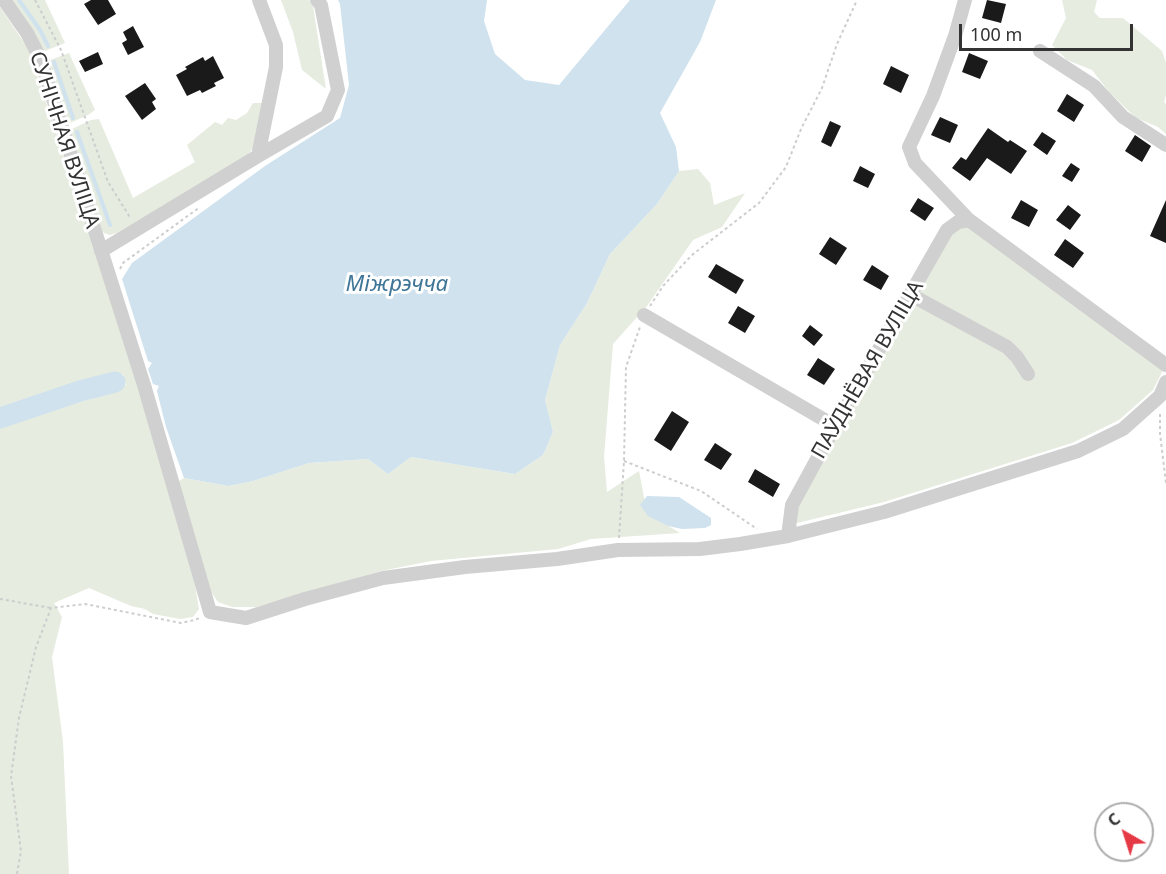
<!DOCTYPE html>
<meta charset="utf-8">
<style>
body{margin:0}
#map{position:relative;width:1166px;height:874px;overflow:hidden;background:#fff;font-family:"Noto Sans",sans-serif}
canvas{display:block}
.north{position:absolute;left:1094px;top:802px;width:60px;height:60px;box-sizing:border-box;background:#fff;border:2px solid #adadad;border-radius:50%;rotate:321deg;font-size:16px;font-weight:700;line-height:24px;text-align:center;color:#333}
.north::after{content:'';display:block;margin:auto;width:21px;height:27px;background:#e63946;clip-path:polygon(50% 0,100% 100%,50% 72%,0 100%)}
.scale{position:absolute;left:959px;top:24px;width:174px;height:27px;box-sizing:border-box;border:3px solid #333;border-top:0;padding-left:8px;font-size:18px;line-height:21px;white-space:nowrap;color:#333;-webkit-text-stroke:4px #fff;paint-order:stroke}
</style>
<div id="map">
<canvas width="1166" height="874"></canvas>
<div class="north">С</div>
<div class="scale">100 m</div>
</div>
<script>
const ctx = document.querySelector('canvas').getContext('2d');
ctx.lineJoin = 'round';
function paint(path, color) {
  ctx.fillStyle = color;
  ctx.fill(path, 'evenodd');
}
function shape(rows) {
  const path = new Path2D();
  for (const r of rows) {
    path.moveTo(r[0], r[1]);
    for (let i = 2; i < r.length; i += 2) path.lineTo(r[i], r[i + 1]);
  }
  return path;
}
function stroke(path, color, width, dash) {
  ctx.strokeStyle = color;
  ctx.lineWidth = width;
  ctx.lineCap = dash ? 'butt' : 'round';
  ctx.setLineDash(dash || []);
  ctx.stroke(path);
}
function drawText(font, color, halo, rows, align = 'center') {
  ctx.font = font + ' "Noto Sans",sans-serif';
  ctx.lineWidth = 6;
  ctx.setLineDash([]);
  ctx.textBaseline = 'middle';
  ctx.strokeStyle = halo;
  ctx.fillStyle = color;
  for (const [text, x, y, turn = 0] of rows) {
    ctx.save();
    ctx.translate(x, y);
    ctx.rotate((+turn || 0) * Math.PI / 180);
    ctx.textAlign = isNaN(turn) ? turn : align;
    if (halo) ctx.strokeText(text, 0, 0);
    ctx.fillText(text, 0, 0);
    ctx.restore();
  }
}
const green = shape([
 [10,0,45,0,65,43,45,51,41,49],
 [281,0,309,0,313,6,326,89,302,70,293,32],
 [1062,0,1097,0,1094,12,1100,18,1123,18,1162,51,1166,63,1166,95,1164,102,1166,104,1166,134,1158,127,1136,118,1110,93,1092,70,1067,60,1052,45,1066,18],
 [0,7,29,50,138,384,195,585,199,609,193,617,180,619,153,614,145,609,131,606,89,588,54,603,62,617,52,657,63,742,69,874,0,874],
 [123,374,126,385,117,387,112,393,73,404,69,387,107,375,114,376],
 [69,53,95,110,88,115,70,123,65,121,47,65,50,60],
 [253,103,264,103,255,140,253,148,247,156,240,162,117,233,110,235,104,233,99,228,69,134,72,129,91,120,99,119,133,198,195,162,187,145,215,122,222,125,228,118,236,120,247,113],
 [698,169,710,183,714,205,745,193,722,227,693,240,647,306,613,344,604,457,607,492,639,471,647,513,680,533,591,539,558,549,431,561,381,571,256,607,232,607,218,602,211,592,177,482,184,478,229,486,253,481,309,463,368,459,388,474,411,457,515,474,543,455,553,432,545,400,560,345,587,303,610,254,657,204,679,171],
 [969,227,1163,370,1153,390,1119,420,1072,443,884,502,797,523,797,506,840,428,952,235,961,228]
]);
const water = shape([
 [338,0,487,0,484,21,495,54,525,80,559,85,630,0,716,0,700,42,660,113,676,147,679,171,657,204,610,254,587,303,560,345,545,400,553,432,543,455,515,474,411,457,388,474,368,459,309,463,253,481,229,486,184,478,166,427,157,391,159,386,153,384,148,369,152,363,148,361,122,279,132,263,265,166,340,118,349,85,340,4],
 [108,375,114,376,117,387,112,393,90,399,80,391,86,381],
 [647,496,679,497,711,518,711,525,705,528,682,529,668,526,648,516,640,505]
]);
const stream = shape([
 [19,0,40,30,48,46],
 [54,62,73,118],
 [77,132,110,225]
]);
const river = shape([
 [0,418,80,391,115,382]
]);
const building = shape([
 [91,0,108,0,116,14,98,25,84,4],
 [987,0,1006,4,1001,23,982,18],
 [133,26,144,47,128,55,122,43,127,40,123,32],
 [98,52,103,64,85,72,79,61],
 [969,53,988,61,980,79,962,72],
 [213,56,224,78,214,83,216,86,202,93,200,90,187,96,176,75,187,69,185,67,203,57,205,61],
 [891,66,909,75,901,93,883,84],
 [145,83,156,99,152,102,156,109,142,120,125,96],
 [1067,94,1084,105,1074,122,1057,111],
 [940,117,958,125,950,143,931,135],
 [830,121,841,126,831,147,821,142],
 [988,128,1008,142,1010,140,1027,151,1011,174,987,158,970,181,952,168,961,157,966,160],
 [1042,132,1056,141,1047,155,1033,145],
 [1135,135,1151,146,1142,162,1125,151],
 [1071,163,1080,169,1072,182,1062,176],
 [860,166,875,174,868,188,853,181],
 [918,198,934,208,925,221,910,211],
 [1021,200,1038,210,1029,227,1011,218],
 [1166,200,1166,243,1150,236],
 [1068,205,1081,215,1070,230,1056,220],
 [830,237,847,248,836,265,819,254],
 [1065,239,1084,253,1073,268,1054,255],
 [716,264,744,280,736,294,708,277],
 [872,265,889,276,881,290,863,280],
 [738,306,755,316,745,333,728,323],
 [810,325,823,335,814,346,802,336],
 [818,358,835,369,824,385,807,375],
 [672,411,689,422,671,451,654,440],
 [715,443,732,454,721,470,704,460],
 [755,469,780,484,773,497,748,482]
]);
const path = shape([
 [35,0,61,50,108,182,131,219],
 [120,269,123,263,200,207],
 [650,306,663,286,692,255,759,203,786,167,801,129,822,88,837,44,857,0],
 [1160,414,1160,434,1166,483],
 [624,461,701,491,757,529],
 [619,538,624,461,626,367,640,327],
 [0,599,51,608],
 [17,874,21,851,11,776,19,718,36,647,51,608,85,604,181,623,194,620,200,618]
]);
const minor = shape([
 [4,0,27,33,40,58,144,385,210,612,246,618,305,599,383,578,465,567,557,559,618,550,700,549,740,544,788,536,884,512,1078,451,1123,429,1160,396,1166,382],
 [965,0,955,36,933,96,909,147,915,163,969,220,1166,365],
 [1040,51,1094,86,1123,117,1166,145],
 [258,156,327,116,338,90,321,5,317,0],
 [101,251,258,156,276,67,276,45,259,0],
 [911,295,1007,347,1017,357,1028,374],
 [644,315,835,426],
 [788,536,792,505,835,426,947,230,958,222,969,220]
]);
const streetNames = [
 ["СУНІЧНАЯ ВУЛІЦА",64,140,72],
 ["ПАЎДНЁВАЯ ВУЛІЦА",868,370,-60]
];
const waterNames = [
 ["Міжрэчча",397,285]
];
paint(green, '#e6ecdf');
paint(water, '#cfe2ee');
stroke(stream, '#cfe2ee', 4);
stroke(river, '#cfe2ee', 21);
paint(building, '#1a1a1a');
stroke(path, '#cdcdcd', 2, [3, 3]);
stroke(minor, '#d0d0d0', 14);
drawText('21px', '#333', '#fff', streetNames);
drawText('italic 22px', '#3f7597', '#fff', waterNames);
</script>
